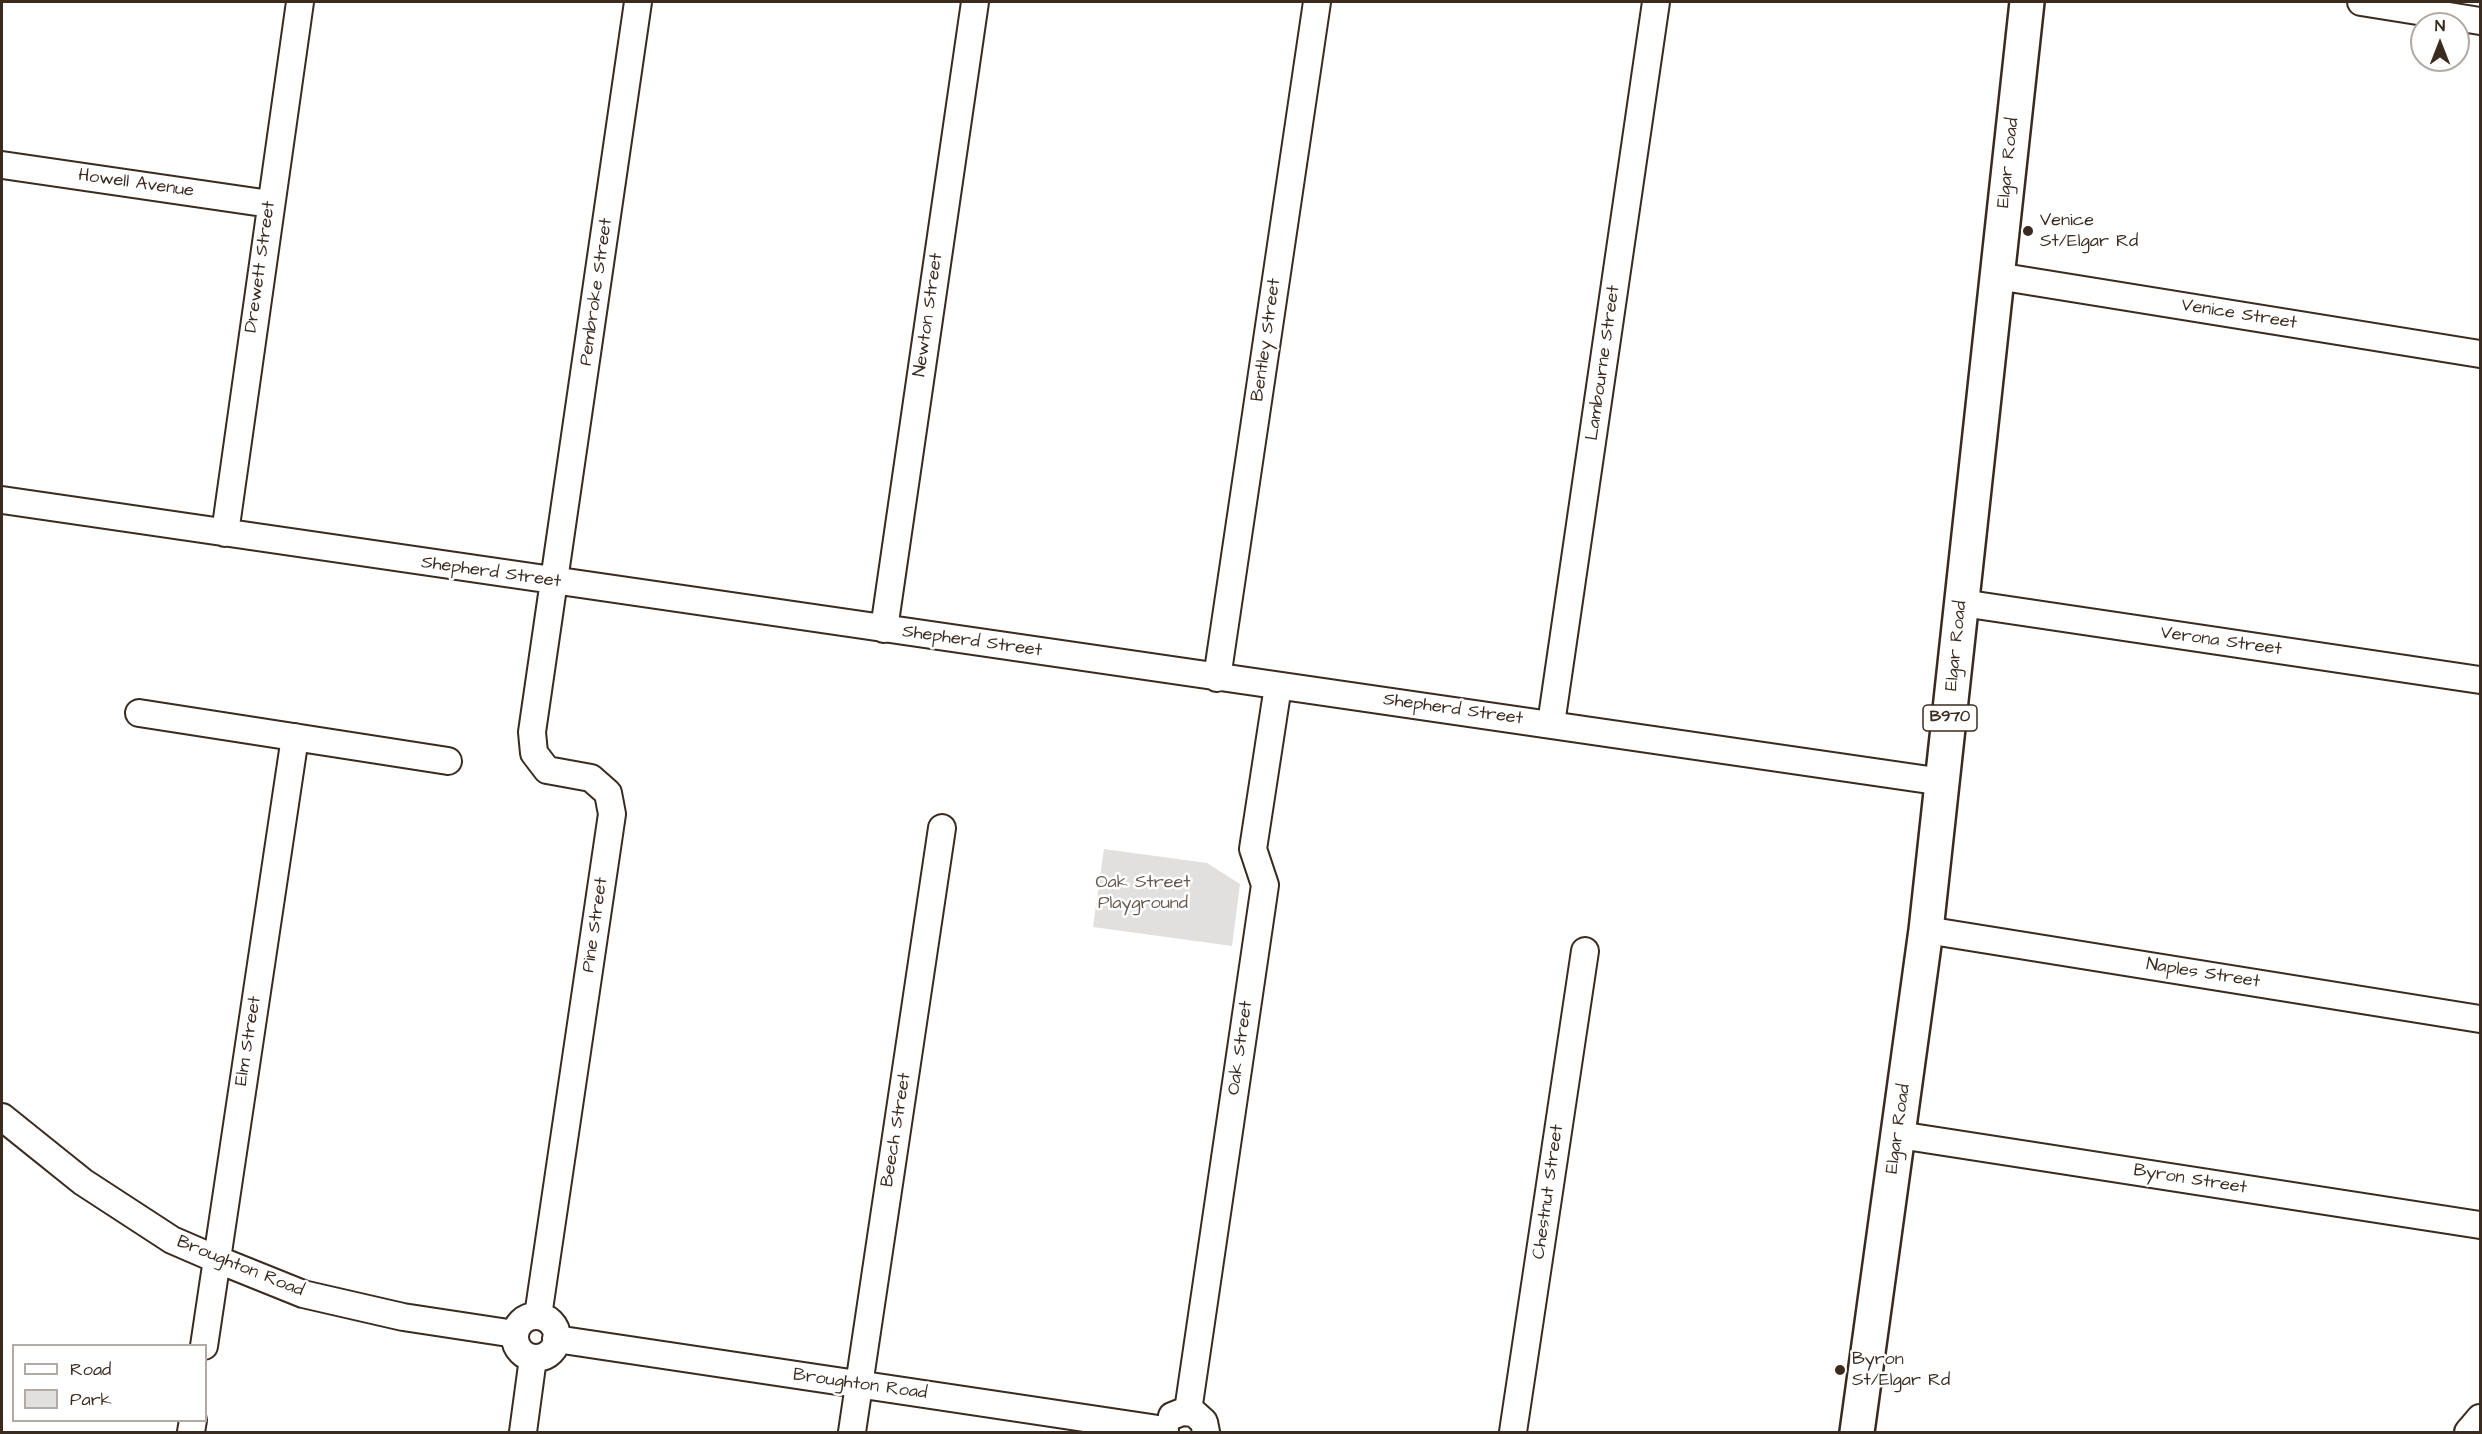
<!DOCTYPE html>
<style>
body{margin:0}
#map{position:relative;width:2482px;height:1434px;overflow:hidden;background:#fff;font-family:"Architects Daughter",sans-serif}
canvas{display:block}
.frame{position:absolute;inset:0;border:3px solid #3b2a1e;pointer-events:none}
.legend{position:absolute;left:12px;top:1344px;width:195px;height:78px;box-sizing:border-box;background:#fff;border:2px solid #b1aaa5;margin:0;padding:8px 10px;list-style:none;font-size:18px;color:#3b2a1e}
.legend li{display:flex;align-items:center;gap:12px;height:30px}
.legend b{width:30px;border:2px solid #b1aaa5}
.north{position:absolute;left:2410px;top:12px;width:60px;height:60px;box-sizing:border-box;background:#fff;border:2px solid #b1aaa5;border-radius:50%;rotate:0deg;font-size:16px;font-weight:700;line-height:24px;text-align:center;color:#3b2a1e}
.north::after{content:'';display:block;margin:auto;width:21px;height:27px;background:#3b2a1e;clip-path:polygon(50% 0,100% 100%,50% 72%,0 100%)}
</style>
<div id="map">
<canvas width="2482" height="1434"></canvas>
<div class="frame"></div>
<ul class="legend">
<li><b style="height:8px;background:#fff"></b>Road</li>
<li><b style="height:16px;background:#e2e0de"></b>Park</li>
</ul>
<div class="north">N</div>
</div>
<script>
const ctx = document.querySelector('canvas').getContext('2d');
ctx.lineJoin = 'round';
function paint(path, color) {
  ctx.fillStyle = color;
  ctx.fill(path, 'evenodd');
}
function shape(rows) {
  const path = new Path2D();
  for (const r of rows) {
    if (r.length === 3) {
      path.moveTo(r[0] + r[2], r[1]);
      path.arc(r[0], r[1], r[2], 0, 2 * Math.PI);
      continue;
    }
    path.moveTo(r[0], r[1]);
    for (let i = 2; i < r.length; i += 2) path.lineTo(r[i], r[i + 1]);
  }
  return path;
}
function stroke(path, color, width, dash) {
  ctx.strokeStyle = color;
  ctx.lineWidth = width;
  ctx.lineCap = dash ? 'butt' : 'round';
  ctx.setLineDash(dash || []);
  ctx.stroke(path);
}
function drawText(font, color, halo, rows, align = 'center') {
  ctx.font = font + ' "Architects Daughter",sans-serif';
  ctx.lineWidth = 5;
  ctx.setLineDash([]);
  ctx.textBaseline = 'middle';
  ctx.strokeStyle = halo;
  ctx.fillStyle = color;
  for (const [text, x, y, turn = 0] of rows) {
    ctx.save();
    ctx.translate(x, y);
    ctx.rotate((+turn || 0) * Math.PI / 180);
    ctx.textAlign = isNaN(turn) ? turn : align;
    if (halo) ctx.strokeText(text, 0, 0);
    ctx.fillText(text, 0, 0);
    ctx.restore();
  }
}
const green = shape([
 [1104,849,1207,863,1240,884,1232,946,1093,927]
]);
const minor = shape([
 [2361,2,2480,21],
 [2,165,270,204],
 [1997,276,2480,354],
 [2,500,1943,782],
 [225,533,300,2],
 [1962,603,2480,680],
 [884,629,975,2],
 [1217,678,1317,2],
 [139,713,448,761],
 [1551,724,1656,2],
 [1926,930,2480,1019],
 [2,1117,83,1182,172,1240,216,1259,303,1294,403,1317,515,1334],
 [1899,1135,2480,1225],
 [538,1316,612,814,608,793,591,778,547,770,534,753,532,732,638,2],
 [536,1337,21],
 [556,1339,1165,1430],
 [204,1346,295,737],
 [1188,1411,1265,885,1253,849,1278,686],
 [1172,1416,1182,1412,1194,1413,1204,1422,1206,1432],
 [191,1432,193,1420],
 [523,1432,533,1358],
 [852,1432,942,828],
 [1513,1432,1585,951],
 [2468,1432,2480,1418]
]);
const major = shape([
 [1857,1432,1926,930,2027,2]
]);
const markers = [
 [2028,231,6,"#3b2a1e"],
 [1840,1370,6,"#3b2a1e"]
];
const shields = [
 [1950,718,54]
];
const shieldNames = [
 ["B970",1950,718]
];
const streetNames = [
 ["Elgar Road",2009,163,-84],
 ["Howell Avenue",136,184,8],
 ["Drewett Street",261,267,-82],
 ["Pembroke Street",597,292,-82],
 ["Newton Street",929,315,-82],
 ["Venice Street",2239,315,9],
 ["Bentley Street",1267,340,-82],
 ["Lambourne Street",1604,363,-82],
 ["Shepherd Street",491,573,8],
 ["Shepherd Street",972,642,8],
 ["Verona Street",2221,642,8],
 ["Elgar Road",1957,646,-84],
 ["Shepherd Street",1453,710,8],
 ["Pine Street",596,925,-82],
 ["Naples Street",2203,974,9],
 ["Elm Street",249,1041,-81],
 ["Oak Street",1241,1048,-82],
 ["Elgar Road",1899,1129,-82],
 ["Beech Street",897,1130,-81],
 ["Byron Street",2190,1180,9],
 ["Chestnut Street",1549,1192,-82],
 ["Broughton Road",240,1267,22],
 ["Broughton Road",860,1385,8]
];
const poiNames = [
 ["Venice",2040,221],
 ["St/Elgar Rd",2040,242],
 ["Byron",1852,1360],
 ["St/Elgar Rd",1852,1381]
];
const parkNames = [
 ["Oak Street",1143,883],
 ["Playground",1143,904]
];
paint(green, '#e2e0de');
stroke(minor, '#3b2a1e', 30);
stroke(major, '#3b2a1e', 38);
stroke(minor, '#fff', 26);
stroke(major, '#fff', 33);
for (const [x, y, r, color] of markers) {
  const dot = new Path2D();
  dot.arc(x, y, r, 0, 2 * Math.PI);
  ctx.fillStyle = color;
  ctx.fill(dot);
  stroke(dot, '#fff', 2);
}
for (const [x, y, w] of shields) {
  const box = new Path2D();
  box.roundRect(x - w / 2, y - 13, w, 26, 4.5);
  ctx.fillStyle = '#fff';
  ctx.fill(box);
  stroke(box, '#3b2a1e', 1.5);
}
drawText('bold 16px', '#3b2a1e', null, shieldNames);
drawText('18px', '#3b2a1e', '#fff', streetNames);
drawText('18px', '#3b2a1e', '#fff', poiNames, 'left');
drawText('18px', '#65584e', '#fff', parkNames);
</script>
